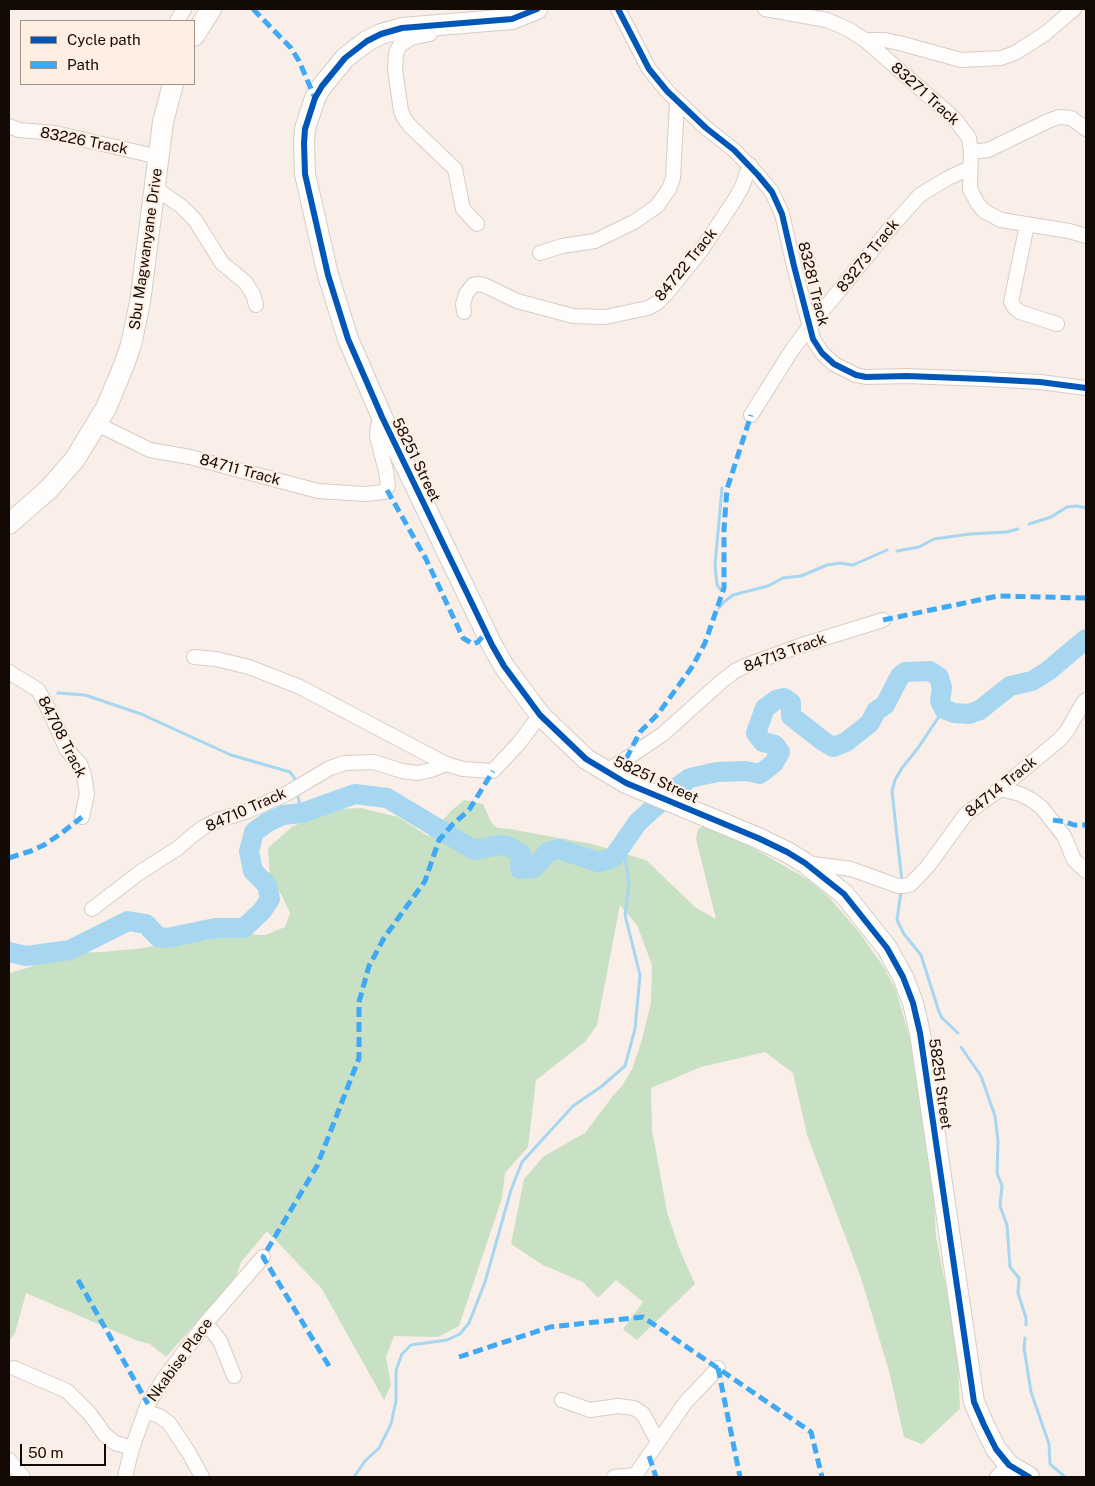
<!DOCTYPE html>
<style>
body{margin:0}
#map{position:relative;width:1095px;height:1486px;overflow:hidden;background:#f9efe8;font-family:"Public Sans",sans-serif}
canvas{display:block}
.frame{position:absolute;inset:0;border:10px solid #130a05;pointer-events:none}
.legend{position:absolute;left:20px;top:20px;width:175px;height:65px;box-sizing:border-box;background:#ffeee2;border:1px solid #a1938a;margin:0;padding:6px 9px;list-style:none;font-size:15px;color:#130a05}
.legend li{display:flex;align-items:center;gap:10px;height:25px}
.legend b{width:25px;border:1px solid #a1938a}
.scale{position:absolute;left:20px;top:1444px;width:86px;height:22px;box-sizing:border-box;border:2px solid #130a05;border-top:0;padding-left:6px;font-size:15px;line-height:18px;white-space:nowrap;color:#130a05;-webkit-text-stroke:4px #ffeee2;paint-order:stroke}
</style>
<div id="map">
<canvas width="1095" height="1486"></canvas>
<div class="frame"></div>
<ul class="legend">
<li><b style="height:6px;background:#0057b8"></b>Cycle path</li>
<li><b style="height:6px;background:#3fa9f5"></b>Path</li>
</ul>
<div class="scale">50 m</div>
</div>
<script>
const c = document.querySelector('canvas').getContext('2d');
c.lineJoin = 'round';
function fill(path, color) { c.fillStyle = color; c.fill(path, 'evenodd'); }
const toPath = rows => new Path2D(rows.map(r => 'M' + r).join(''));
function stroke(path, color, width, dash) { c.strokeStyle = color; c.lineWidth = width; c.lineCap = dash ? 'butt' : 'round'; c.setLineDash(dash || []); c.stroke(path); }
function label(font, color, halo, rows, align = 'center') {
  c.font = font + ' "Public Sans",sans-serif'; c.lineWidth = 4; c.setLineDash([]); c.textBaseline = 'middle'; c.strokeStyle = halo; c.fillStyle = color; for (const [text, x, y, turn = 0] of rows) {
    c.save(); c.translate(x, y); c.rotate((+turn || 0) * Math.PI / 180); c.textAlign = isNaN(turn) ? turn : align; if (halo) c.strokeText(text, 0, 0); c.fillText(text, 0, 0); c.restore();
  }
}
fill(toPath([
 [464,800,483,804,491,822,497,828,510,829,592,844,646,860,696,908,716,919,696,839,698,829,705,826,739,840,807,879,827,895,859,932,885,969,896,991,910,1039,928,1154,934,1199,936,1237,951,1312,958,1363,960,1409,922,1444,904,1437,889,1371,861,1278,807,1135,793,1073,765,1052,701,1067,651,1088,652,1130,667,1212,679,1248,695,1284,637,1340,623,1329,643,1302,616,1280,598,1298,583,1282,543,1265,511,1244,524,1179,544,1156,585,1133,612,1097,622,1086,632,1069,641,1043,651,1003,652,965,637,925,620,905,597,1025,585,1042,536,1080,528,1147,505,1173,502,1198,459,1326,438,1337,394,1336,386,1357,391,1385,384,1400,322,1289,267,1231,241,1262,236,1277,166,1357,150,1344,138,1341,26,1293,15,1333,9,1341,9,973,27,968,65,953,103,952,144,948,203,936,235,934,265,935,285,927,290,913,281,894,270,878,268,848,293,826,340,809,361,808,398,817,428,836,452,810]
]), '#c8e0c4');
stroke(toPath([
 [1029,524,1051,517,1067,507,1077,506,1086,508],
 [897,551,919,547,934,539,970,534,1007,532,1018,529],
 [721,590,717,585,715,565,722,488],
 [719,608,724,602,733,595,768,586,783,578,801,576,827,565,840,563,853,565,887,550],
 [58,693,85,695,141,714,231,755,290,772,295,779,296,784],
 [297,793,302,813],
 [902,882,892,791,895,780,902,768,918,748,944,709],
 [901,892,897,920,904,934,921,955,939,1012,942,1018,958,1033],
 [961,1047,981,1076,995,1116,998,1141,997,1173,1002,1186,1000,1206,1007,1225,1010,1267,1019,1278,1018,1293,1026,1318,1026,1325],
 [1025,1338,1024,1348,1031,1392,1049,1444,1050,1464,1065,1477],
 [354,1477,365,1461,379,1448,391,1424,396,1401,396,1370,402,1354,411,1345,447,1340,460,1334,469,1323,485,1282,511,1190,522,1162,573,1106,602,1086,625,1066,635,1029,640,975,625,915,629,885,623,842]
]), '#a7d6f0', 3);
stroke(toPath([
 [9,952,26,956,70,950,128,921,146,924,158,937,167,938,215,928,244,928,262,911,270,899,267,885,253,871,249,851,254,832,268,822,283,815,302,813,355,794,387,798,474,850,500,845,510,847,521,854,520,869,534,868,548,852,558,849,598,862,613,858,638,822,676,788,690,778,717,772,746,771,760,774,774,763,780,752,775,745,763,742,756,733,765,708,776,700,784,698,791,703,791,716,823,741,833,747,846,742,870,723,876,711,885,705,900,676,905,672,930,671,939,677,942,688,940,701,944,709,954,713,969,714,980,710,1010,686,1032,681,1048,671,1086,639]
]), '#a7d6f0', 20);
const street = toPath([
 [618,9,649,69,667,91,706,128,734,150,758,175,772,192,782,214,794,266,813,339,822,353,834,364,856,375,866,377,907,376,983,379,1040,382,1086,388],
 [765,9,827,20,848,29,865,40,955,119,969,138,971,152,970,189,978,204,984,211,1001,220,1069,231,1086,236],
 [177,21,184,9],
 [430,34,411,38,400,45,396,53,395,69,401,111,404,118,411,127,455,169,463,209,477,224],
 [865,40,885,40,903,44,961,60,1001,58,1015,53,1046,33,1074,9],
 [9,126,19,130,55,133,159,157],
 [971,152,988,150,1048,121,1059,117,1071,118,1086,129],
 [155,188,181,206,195,220,222,263,245,282,253,294,256,305],
 [1027,225,1011,302,1014,307,1020,312,1057,324],
 [540,253,562,246,595,241,634,222,657,206,669,189,673,178,677,102],
 [464,312,463,304,466,294,473,285,477,284,484,285,517,301,573,316,605,317,648,308,657,303,666,294,700,252,734,201,742,187,750,165],
 [751,415,792,350,810,326,892,226,920,195,948,178,970,168],
 [97,424,150,450,190,457,318,491,365,494,384,492,388,486,386,471,377,436,378,426,382,417],
 [194,657,216,659,249,667,300,687,446,764,463,769,493,771,519,743,540,715],
 [9,672,38,690,46,704,67,750,80,764,84,775,87,794,82,817],
 [606,771,626,759,663,734,722,681,735,671,747,665,799,646,883,620],
 [1000,789,1020,794,1032,800,1042,808,1064,836,1074,860,1086,871],
 [806,863,851,869,898,886,905,886,911,884,928,866,966,814,1000,789,1059,740,1067,731,1083,703,1086,700],
 [92,909,139,873,178,848,193,835,204,827,218,820,245,812,286,794,330,768,345,763,374,762,402,771,418,773,431,770,446,764],
 [205,1324,213,1332,220,1341,234,1376],
 [14,1368,67,1391,90,1414,105,1435,115,1443,132,1448],
 [562,1400,590,1410,618,1406,634,1408,643,1414,658,1442],
 [145,1411,159,1416,169,1423,189,1453,202,1477],
 [9,1460,23,1477],
 [125,1477,132,1448,148,1404,163,1380,205,1324,263,1257],
 [614,1477,636,1475],
 [634,1477,685,1403,718,1368],
 [997,1477,1009,1465]
]);
const secondary = toPath([
 [537,9,512,19,402,28,381,34,367,41,345,58,322,86,315,98,305,129,304,143,305,174,328,275,348,339,382,417,492,645,504,666,540,715,586,759,626,783,758,838,787,852,805,863,844,894,887,948,903,977,913,1003,920,1033,974,1402,984,1425,996,1449,1009,1465,1029,1477],
 [194,36,211,9],
 [9,524,49,489,75,459,106,408,124,365,131,345,140,302,163,122,173,84]
]);
stroke(street, '#d6cdc6', 16);
stroke(secondary, '#d6cdc6', 22);
stroke(street, '#fefdfc', 14);
stroke(secondary, '#fefdfc', 20);
stroke(toPath([
 [253,9,291,48,299,61,315,98],
 [387,490,426,559,463,638,473,644,478,642,486,632],
 [883,620,998,596,1086,598],
 [626,759,640,732,658,714,692,667,705,643,724,588,724,529,727,489,751,415],
 [1053,820,1066,822,1074,825,1086,825],
 [9,858,31,851,44,845,59,835,82,817],
 [78,1280,148,1404],
 [459,1357,550,1327,643,1317,811,1432,822,1477],
 [329,1366,263,1257,317,1166,359,1058,359,1002,369,966,384,938,425,881,439,840,452,825,469,810,493,771],
 [718,1368,740,1477],
 [649,1456,656,1477]
]), '#3fa9f5', 5, [10, 5]);
stroke(toPath([
 [537,9,512,19,402,28,381,34,367,41,345,58,322,86,315,98,305,129,304,143,305,174,328,275,348,339,382,417,492,645,504,666,540,715,586,759,626,783,758,838,787,852,805,863,844,894,887,948,903,977,913,1003,920,1033,974,1402,984,1425,996,1449,1009,1465,1029,1477],
 [618,9,649,69,667,91,706,128,734,150,758,175,772,192,782,214,794,266,813,339,822,353,834,364,856,375,866,377,907,376,983,379,1040,382,1086,388]
]), '#0057b8', 6);
label('15px', '#130a05', '#ffeee2', [
 ["83271 Track",925,94,42],
 ["83226 Track",84,141,11],
 ["Sbu Magwanyane Drive",146,249,-82],
 ["83273 Track",868,256,-51],
 ["84722 Track",686,265,-51],
 ["83281 Track",813,284,76],
 ["58251 Street",416,460,64],
 ["84711 Track",240,470,15],
 ["84713 Track",785,653,-20],
 ["84708 Track",62,737,63],
 ["58251 Street",656,780,25],
 ["84714 Track",1001,787,-39],
 ["84710 Track",246,810,-24],
 ["58251 Street",940,1084,82],
 ["Nkabise Place",180,1360,-54]
]);
</script>
